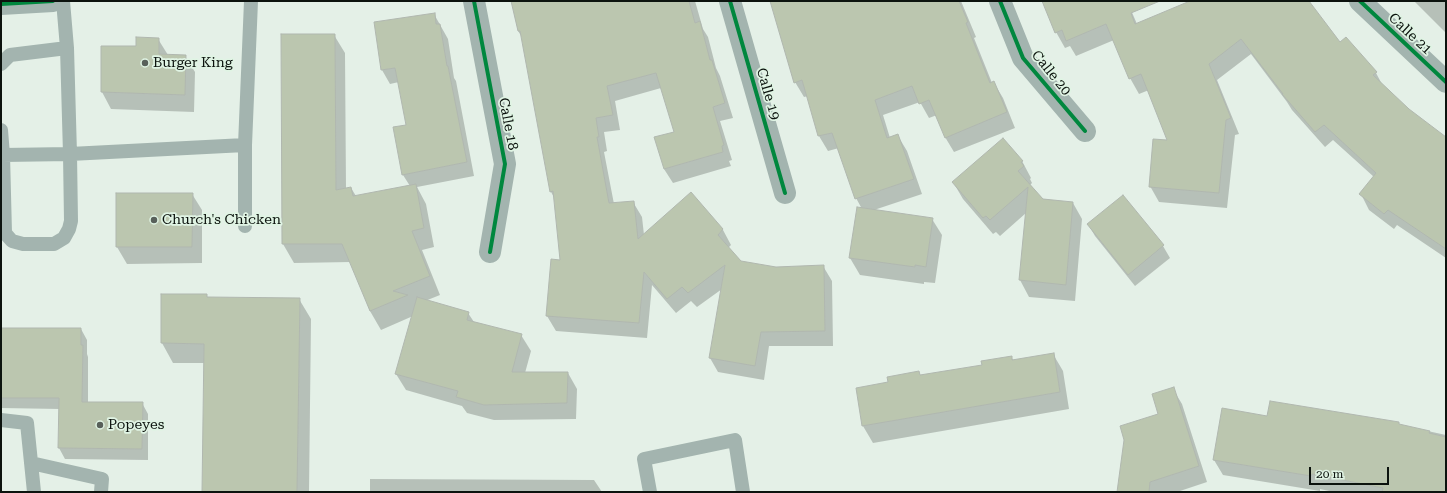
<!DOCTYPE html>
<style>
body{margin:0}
#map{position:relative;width:1447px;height:493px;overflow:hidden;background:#e4f0e7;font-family:"Roboto Serif",serif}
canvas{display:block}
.frame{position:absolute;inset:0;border:2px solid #0c130e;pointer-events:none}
.scale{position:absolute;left:1309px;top:467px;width:80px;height:18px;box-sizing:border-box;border:2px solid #0c130e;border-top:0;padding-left:5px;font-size:12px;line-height:14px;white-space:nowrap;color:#0c130e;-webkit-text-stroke:3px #e0f4e4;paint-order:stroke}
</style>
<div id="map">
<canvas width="1447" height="493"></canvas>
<div class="frame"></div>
<div class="scale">20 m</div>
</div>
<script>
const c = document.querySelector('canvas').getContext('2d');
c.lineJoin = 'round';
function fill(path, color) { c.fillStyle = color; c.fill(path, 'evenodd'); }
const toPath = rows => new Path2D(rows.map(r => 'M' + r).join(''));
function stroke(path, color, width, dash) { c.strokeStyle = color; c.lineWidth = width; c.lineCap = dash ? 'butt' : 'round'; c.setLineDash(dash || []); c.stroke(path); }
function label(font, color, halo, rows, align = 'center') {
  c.font = font + ' "Roboto Serif",serif'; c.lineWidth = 3.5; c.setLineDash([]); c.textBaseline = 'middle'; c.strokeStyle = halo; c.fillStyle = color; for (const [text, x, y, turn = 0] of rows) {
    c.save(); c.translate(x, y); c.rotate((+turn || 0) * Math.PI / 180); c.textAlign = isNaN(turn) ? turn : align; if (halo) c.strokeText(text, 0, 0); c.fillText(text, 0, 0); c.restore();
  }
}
fill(toPath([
 [512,1,695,1,703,29,708,37,716,68,720,76,733,118,720,121,732,160,729,161,731,166,673,183,664,169,675,132,661,88,615,101,620,130,604,132,607,151,604,152,614,204,633,202,642,217,644,235,691,194,723,230,731,245,728,248,740,262,776,268,823,266,832,281,833,346,769,346,764,380,718,372,710,358,722,289,697,307,691,301,676,313,652,285,647,338,556,331,547,316,552,260,561,261,555,199,551,192,522,37,518,31],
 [771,1,961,1,976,37,974,38,992,83,994,83,1003,98,1015,128,954,152,945,137,937,115,929,118,920,102,883,115,890,138,898,136,907,151,922,194,874,210,932,219,942,235,935,283,924,282,924,284,860,275,850,258,862,209,856,198,839,148,828,151,819,136,808,96,804,97,795,82],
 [1043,1,1127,1,1137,24,1192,1,1303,1,1340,44,1346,39,1376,73,1383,86,1409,110,1446,138,1446,258,1397,225,1394,229,1369,210,1361,194,1374,177,1333,140,1325,147,1292,110,1287,102,1251,54,1217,80,1239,134,1235,135,1227,208,1159,202,1150,186,1169,142,1149,90,1139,94,1130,78,1114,40,1076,56,1070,46,1065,48,1056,32],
 [1414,1,1446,1,1446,33],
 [434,14,448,39,454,78,456,81,474,176,417,187,426,204,434,247,422,250,440,295,425,301,468,313,474,322,521,335,531,351,525,373,568,373,577,389,576,419,494,420,467,413,462,406,406,390,396,374,413,316,381,330,370,311,351,262,294,263,283,244,282,35,334,35,345,53,346,189,351,188,356,196,410,186,403,175,407,125,399,82,390,84,382,70],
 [158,39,168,55,185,56,195,72,194,112,111,109,102,92,102,47,136,47],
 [1022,161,1031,178,1030,179,1032,183,1030,185,1042,199,1073,203,1082,219,1075,301,1029,297,1020,280,1026,213,1000,236,996,232,993,234,963,199,953,182],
 [192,194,202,210,202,263,127,264,117,247],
 [1123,196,1163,246,1170,258,1135,286,1095,236,1088,224],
 [208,298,299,299,311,319,309,492,203,492,205,363,173,363,162,343],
 [1,329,81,329,87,340,87,354,88,357,88,403,142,403,148,414,148,460,65,459,59,448,60,409,1,408],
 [1053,354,1063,371,1069,409,873,443,863,426,857,389,983,366,1011,357,1014,361],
 [1173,389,1182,404,1207,482,1177,492,1117,492],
 [1268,417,1398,423,1400,425,1446,435,1446,492,1334,492,1320,489,1320,491,1223,475,1214,460],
 [370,479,594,480,602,492,370,492]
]), '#0003');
const building = toPath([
 [511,1,689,1,695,23,700,21,710,60,712,60,725,103,713,107,724,145,722,146,723,152,664,169,654,137,674,132,656,73,607,86,613,115,596,118,599,137,597,137,609,203,634,201,638,239,691,192,723,229,718,235,741,261,776,267,824,265,825,331,761,332,755,366,709,358,725,265,688,293,682,287,667,299,644,272,639,323,546,316,551,259,560,260,553,191,550,192,520,31,518,31,511,1],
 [770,1,959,1,968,22,966,23,990,83,994,81,1007,112,945,138,929,100,919,104,912,86,875,100,887,138,898,134,914,179,855,199,832,133,818,136,802,80,794,83,770,1],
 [1042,1,1160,1,1131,13,1135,24,1190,1,1309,1,1340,42,1346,37,1377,72,1373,75,1409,109,1446,137,1446,249,1388,210,1384,214,1359,194,1376,173,1324,125,1315,132,1282,94,1283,94,1241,39,1209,64,1231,118,1226,120,1219,193,1149,187,1153,139,1167,140,1141,74,1129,79,1106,24,1066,41,1062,30,1055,33,1042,1],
 [435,13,436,24,440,24,447,66,448,66,467,162,402,175,393,127,406,125,395,68,381,70,374,22,435,13],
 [281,34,335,34,336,190,351,187,353,196,416,184,424,228,412,231,430,276,393,291,408,295,370,311,342,244,282,244,281,34],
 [136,37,159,38,159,54,186,55,185,95,101,92,101,46,136,46,136,37],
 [1003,138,1023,161,1021,162,1024,166,1018,171,1043,199,1073,202,1066,285,1019,280,1028,187,990,220,986,216,983,218,952,182,1003,138],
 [116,193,193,193,192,247,116,247,116,193],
 [1123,195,1164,245,1128,275,1087,224,1123,195],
 [857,207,933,218,926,267,915,265,915,267,849,258,857,207],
 [161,294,207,294,207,297,300,298,297,492,202,492,204,344,161,343,161,294],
 [417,297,469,312,467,320,522,334,512,372,568,372,567,403,484,405,456,397,458,391,395,374,417,297],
 [1,328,81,328,81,345,83,345,82,402,143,402,142,449,58,448,59,398,1,398,1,328],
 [1054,353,1060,392,862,426,856,388,888,382,887,377,919,371,920,375,982,365,981,361,1012,356,1012,360,1054,353],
 [1174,387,1199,466,1150,482,1149,492,1117,492,1124,440,1120,426,1158,414,1152,394,1174,387],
 [1270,401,1399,422,1399,424,1430,431,1429,433,1446,437,1446,492,1382,492,1383,488,1348,481,1312,474,1311,476,1213,460,1222,408,1267,416,1270,401]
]);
fill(building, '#bbc6af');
stroke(building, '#b0b7af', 1);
stroke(toPath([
 [63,1,67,48],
 [1,64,10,55,67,48,70,154,3,155,5,233,12,241,23,244,54,244,64,238,69,229,71,221,70,154,245,145],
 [1,130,3,155],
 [245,226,245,145,251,1],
 [1,420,27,423,34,492],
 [31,463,102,479,101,492],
 [650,492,644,459,735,440,743,492]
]), '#a3b4af', 14);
stroke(toPath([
 [474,1,505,164,490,252],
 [730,1,785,193],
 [1000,1,1023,58,1085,131],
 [1360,1,1446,82],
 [1,4,53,1]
]), '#a3b4af', 22);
stroke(toPath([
 [474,1,505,164,490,252],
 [730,1,785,193],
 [1000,1,1023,58,1085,131],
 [1360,1,1446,82],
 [1,4,53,1]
]), '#00873e', 4);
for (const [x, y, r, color] of [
 [145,63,4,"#58605a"],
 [154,220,4,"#58605a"],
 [100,425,4,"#58605a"]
]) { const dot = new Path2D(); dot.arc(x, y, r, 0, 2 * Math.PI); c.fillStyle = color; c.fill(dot); stroke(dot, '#e0f4e4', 1.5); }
label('14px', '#0c130e', '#e0f4e4', [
 ["Calle 21",1410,34,43],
 ["Calle 20",1051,73,51],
 ["Calle 19",768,94,74],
 ["Calle 18",508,124,79]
]);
label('14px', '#0c130e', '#e0f4e4', [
 ["Burger King",153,63],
 ["Church's Chicken",162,220],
 ["Popeyes",108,425]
], 'left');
</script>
